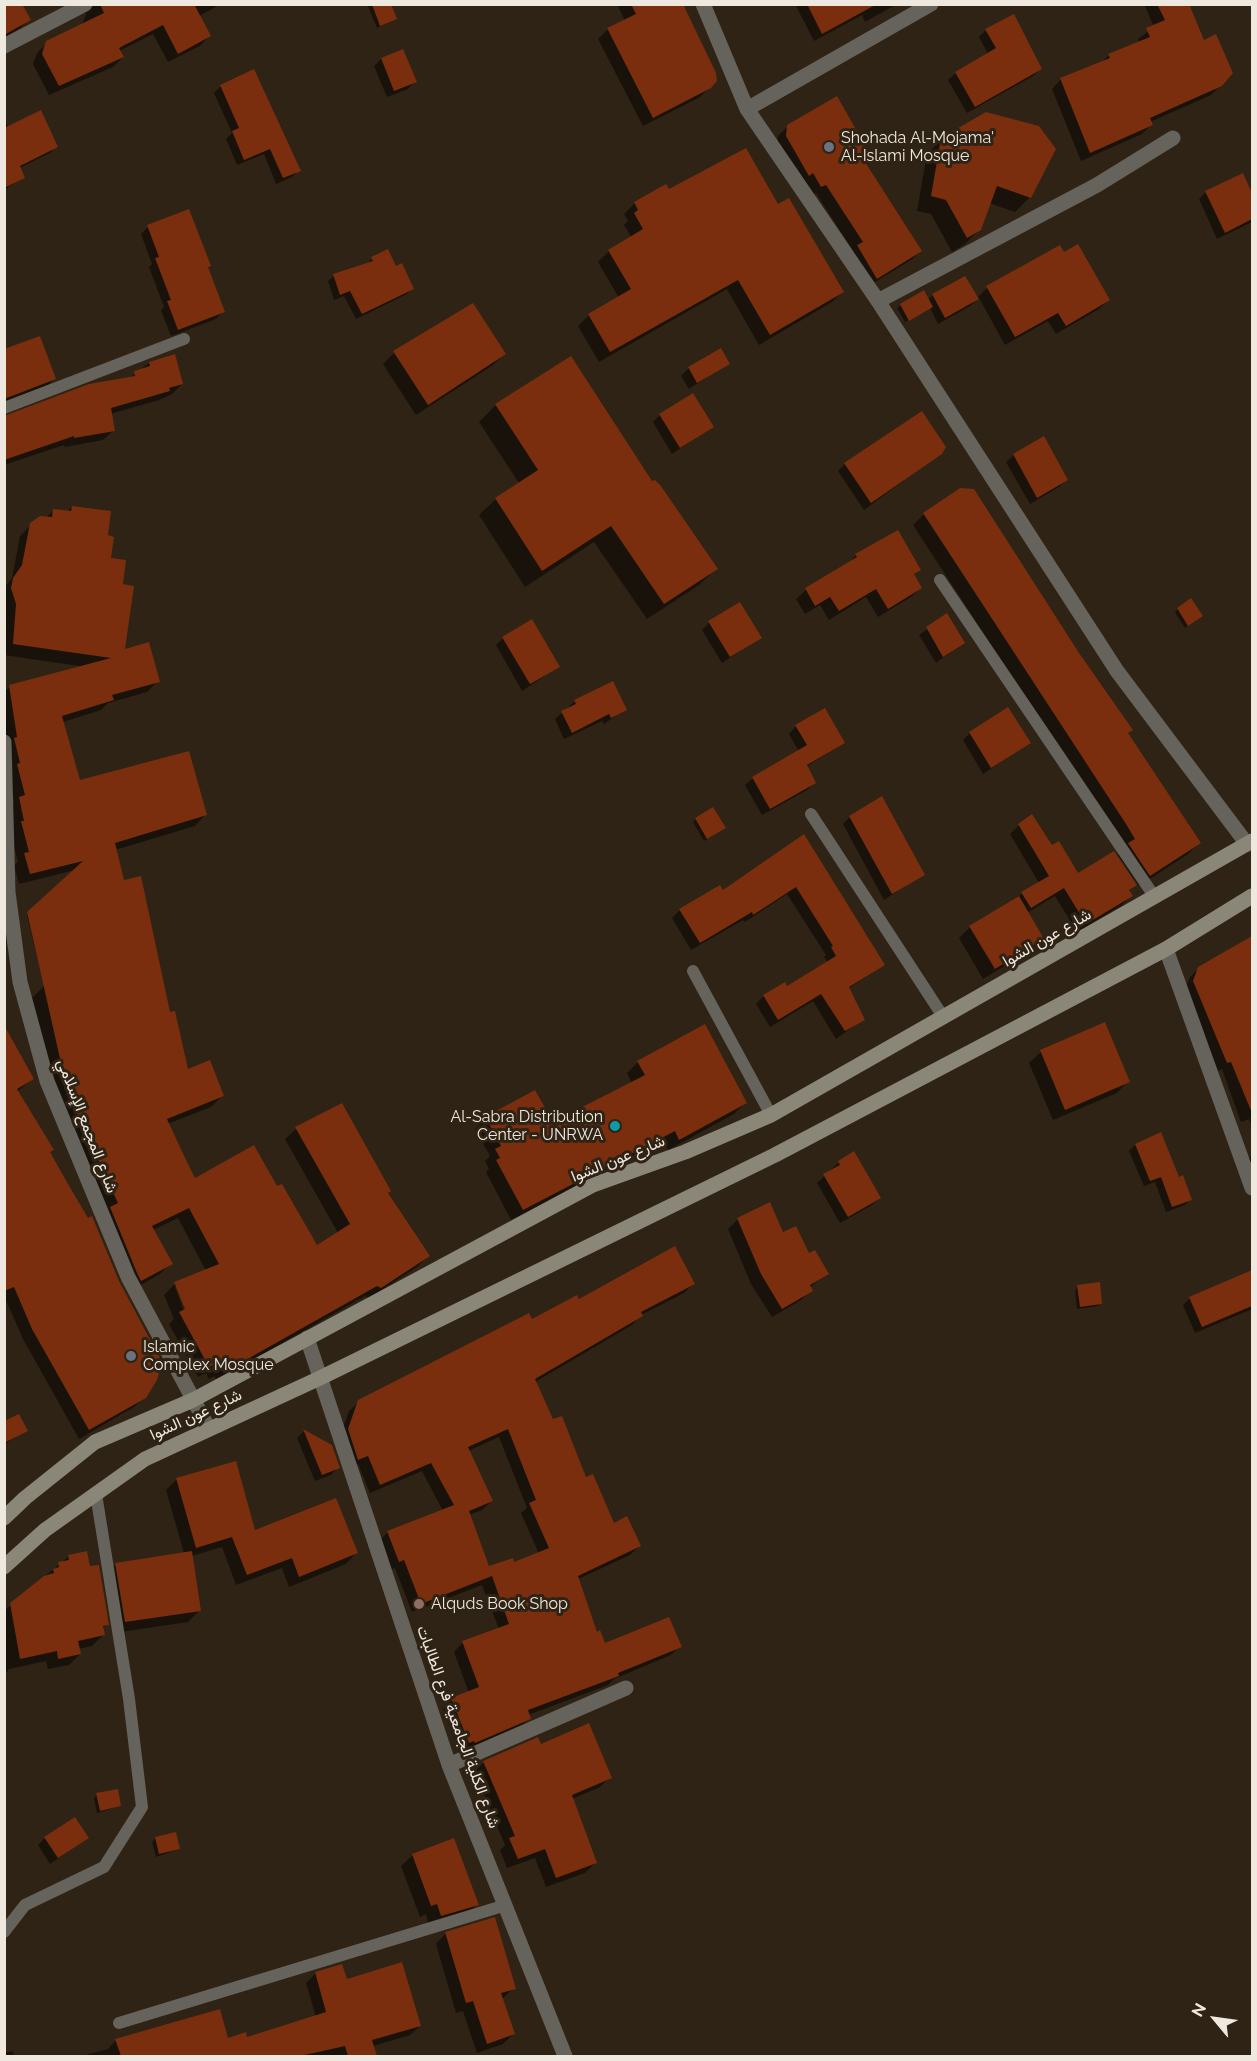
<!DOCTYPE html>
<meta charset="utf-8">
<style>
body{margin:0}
#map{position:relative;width:1257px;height:2061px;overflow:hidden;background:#2e2314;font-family:Raleway,sans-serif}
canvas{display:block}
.frame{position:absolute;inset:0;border:6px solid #efe8de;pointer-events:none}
.north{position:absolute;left:1185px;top:1989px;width:60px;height:60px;-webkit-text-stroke:4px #2e2314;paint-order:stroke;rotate:299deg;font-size:16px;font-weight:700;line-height:24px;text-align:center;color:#efe8de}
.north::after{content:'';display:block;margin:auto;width:21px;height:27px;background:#efe8de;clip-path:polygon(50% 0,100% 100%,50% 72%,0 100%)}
</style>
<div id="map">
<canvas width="1257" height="2061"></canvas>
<div class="frame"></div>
<div class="north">N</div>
</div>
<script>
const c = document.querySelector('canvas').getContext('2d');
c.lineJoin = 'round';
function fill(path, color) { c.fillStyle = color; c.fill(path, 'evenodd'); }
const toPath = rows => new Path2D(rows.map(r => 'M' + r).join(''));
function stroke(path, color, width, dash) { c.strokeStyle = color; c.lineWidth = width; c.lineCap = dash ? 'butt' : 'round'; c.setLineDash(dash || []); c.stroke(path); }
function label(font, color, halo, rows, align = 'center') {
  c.font = font + ' Raleway,Vazirmatn,sans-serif'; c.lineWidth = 6; c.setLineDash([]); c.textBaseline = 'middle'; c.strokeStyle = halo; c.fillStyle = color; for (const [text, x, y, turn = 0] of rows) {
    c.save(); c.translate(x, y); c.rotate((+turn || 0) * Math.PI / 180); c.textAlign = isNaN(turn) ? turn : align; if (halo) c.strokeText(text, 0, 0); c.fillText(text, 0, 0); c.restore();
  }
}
fill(toPath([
 [4,4,29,20,19,29,4,38],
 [75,4,221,4,199,16,209,36,200,46,168,62,153,34,119,51,123,57,113,67,49,95,33,64,37,53,47,43,82,25,86,14,81,5],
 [367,4,389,4,395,18,377,28],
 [617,4,681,4,710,87,700,97,643,126,598,39,608,29,625,21],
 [795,4,897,4,865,22,862,15,814,41],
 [1144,4,1188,4,1221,85,1211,95,1150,122,1151,125,1142,134,1081,161,1052,89,1061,79,1101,63,1109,55,1140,43,1138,39,1154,27],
 [986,30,1040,69,1033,76,967,113,948,80,956,73,988,54,979,37],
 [402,50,415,81,408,89,387,97,374,66,381,59],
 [221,86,299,170,292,177,276,184,264,154,237,165,226,139,232,133,214,93],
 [4,119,9,128,56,146,50,153,19,168,24,177,4,190],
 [788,126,870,158,864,163,920,251,911,260,867,287,848,256,853,251,816,193,811,196,777,146,778,136],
 [942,139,1030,197,1015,212,989,203,980,229,965,244,952,252,931,214,917,211,927,154],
 [1242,175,1252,197,1252,222,1217,239,1199,199,1206,192],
 [665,186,669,191,778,206,842,292,832,302,759,345,727,289,599,362,578,326,589,315,619,298,598,262,609,251,632,238,624,225,628,221,624,214,635,203],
 [148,227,207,268,223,311,216,319,171,336,161,310,164,307,149,267,152,264,141,234],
 [372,259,396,268,412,289,407,294,356,319,344,296,334,300,328,281,334,276,366,265],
 [987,288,1108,300,1099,309,1056,334,1048,321,1005,345,979,298,970,306,938,324,930,308,905,322,897,308,901,305,928,300,933,295,977,298],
 [721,350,728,363,689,389,681,376,689,368],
 [4,351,54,379,44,389,4,404],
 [394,353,504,354,493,365,416,415,383,364],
 [149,363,182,384,172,394,159,400,110,414,113,431,103,440,65,447,64,445,4,465,4,417,128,379],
 [496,405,652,483,716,569,699,585,647,619,594,542,525,587,479,515,496,499,519,483,479,422],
 [660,415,712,427,672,454,653,422],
 [941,453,864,510,838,471,845,464],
 [1014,455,1066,480,1059,487,1030,504,1006,462],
 [72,507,106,537,109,560,121,585,123,651,158,681,147,692,108,703,101,710,63,722,79,782,205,815,195,826,115,850,123,882,187,1071,222,1096,211,1107,167,1124,194,1180,276,1188,317,1247,338,1233,285,1139,296,1129,387,1193,428,1256,417,1267,369,1298,365,1296,217,1380,214,1376,209,1379,206,1373,198,1377,169,1324,174,1319,164,1295,175,1284,206,1271,178,1218,153,1230,171,1263,160,1274,130,1291,58,1106,32,998,44,986,27,915,75,870,19,884,14,865,18,862,5,810,14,801,7,776,4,692,10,687,86,667,4,655,4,588,12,578,20,536,31,525,46,518,54,510,67,512],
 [175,1287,178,1287,189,1315,186,1316],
 [924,514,1078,653,1127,734,1199,843,1188,854,1139,886,1118,855,1124,849,913,525],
 [897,532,919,569,913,576,920,588,911,597,878,617,866,597,829,620,820,605,805,614,796,599,806,590,847,565,856,555],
 [1178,609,1202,616,1185,628,1175,612],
 [947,616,963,643,936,663,919,635],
 [709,623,760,638,722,663,702,630],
 [503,638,558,667,522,691,496,645],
 [575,701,625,709,604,724,602,721,564,739,555,719],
 [796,726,844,743,806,767,815,782,807,790,762,815,745,785,753,778,799,752,789,734],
 [970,733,1029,743,983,774,963,740],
 [850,817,923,874,884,900,843,824],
 [696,819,720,831,704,841,693,822],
 [1019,825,1052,847,1077,875,1135,885,1128,892,1131,896,1122,905,1077,932,1055,896,1027,913,1043,938,1031,950,983,979,959,938,970,927,1039,883,1010,834],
 [804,836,883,965,848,989,863,1019,836,1039,813,1001,770,1027,756,1004,764,996,787,988,828,963,824,957,826,955,787,894,745,922,743,920,691,950,672,918,680,910,722,893],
 [1252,938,1252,1127,1249,1119,1241,1122,1222,1069,1218,1071,1185,990,1190,977,1199,968],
 [1104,1024,1128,1081,1117,1093,1053,1120,1029,1063,1041,1052],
 [5,1029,32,1079,17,1092,49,1152,145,1397,134,1407,79,1439,23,1339,4,1296],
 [638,1062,745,1103,734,1114,668,1150,663,1141,511,1220,486,1172,489,1169,485,1161,490,1156,475,1129,486,1118,552,1124,632,1083,627,1073],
 [1135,1145,1178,1179,1191,1199,1185,1205,1166,1212,1155,1182,1144,1186,1129,1151],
 [1252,1155,1252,1176,1247,1161],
 [839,1162,879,1198,872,1205,840,1223,817,1183],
 [738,1219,783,1234,827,1273,809,1288,811,1290,801,1300,772,1317,751,1284,728,1229],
 [1252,1271,1252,1309,1195,1333,1183,1305,1190,1298],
 [693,1284,684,1293,641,1315,632,1325,535,1382,552,1421,613,1525,639,1546,630,1555,578,1579,596,1634,604,1645,680,1646,671,1655,614,1679,608,1685,528,1715,530,1718,520,1727,466,1751,465,1749,459,1751,443,1709,452,1699,469,1693,454,1652,463,1642,499,1629,482,1585,412,1612,395,1568,390,1570,378,1542,388,1532,443,1511,422,1471,370,1493,358,1464,349,1468,339,1439,349,1411,359,1402,578,1301],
 [499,1437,527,1508,521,1513,539,1554,513,1564,488,1568,469,1515,482,1510,492,1501,468,1451],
 [1078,1287,1101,1303,1098,1306,1077,1309,1075,1290],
 [4,1423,26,1430,4,1445],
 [304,1431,331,1446,338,1467,331,1475,315,1481,297,1438],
 [235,1463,254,1532,356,1553,346,1564,289,1587,282,1568,236,1585,222,1547,192,1556,200,1610,188,1622,114,1633,105,1575,116,1564,184,1553,166,1490,176,1480],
 [69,1556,107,1624,102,1629,103,1635,92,1646,78,1649,80,1654,69,1665,48,1669,46,1661,9,1669,4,1676,4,1611],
 [540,1746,610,1777,600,1787,572,1799,595,1863,585,1873,546,1887,535,1858,507,1868,500,1850,505,1845,474,1772,484,1762],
 [97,1795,120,1806,97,1813,94,1798],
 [45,1838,87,1838,50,1864,38,1845],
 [156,1838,179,1849,156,1857,152,1842],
 [413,1855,477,1904,466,1916,429,1927,426,1914,420,1917,401,1866],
 [446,1933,514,1988,502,1999,514,2033,503,2044,477,2053,463,2011,456,2013,436,1944],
 [316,1973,346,1981,420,2026,410,2035,373,2046,374,2056,82,2056,108,2049,116,2040,246,2038,316,2017,306,1983],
 [13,2051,14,2056,4,2056,4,2053]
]), '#0007');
fill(toPath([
 [4,4,22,4,31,20,4,35],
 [100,4,194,4,211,36,178,54,163,25,119,48,124,57,59,86,42,54,46,41,104,13],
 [372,4,391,4,397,19,380,26],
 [631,4,683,4,716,73,717,81,711,88,653,118,607,28,636,14],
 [807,4,877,4,822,34],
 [1157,4,1189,4,1204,40,1216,34,1233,73,1222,86,1150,118,1153,125,1090,153,1060,78,1110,58,1108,54,1150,37,1146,28,1165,20],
 [1014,14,1042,69,975,107,955,72,996,48,985,29],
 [403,49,417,82,394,91,381,58],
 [254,69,301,171,283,178,270,149,244,160,232,131,239,128,220,85],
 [837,96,872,158,865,162,922,251,877,279,857,245,863,242,826,185,821,187,813,173,809,176,786,136,787,125],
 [41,110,58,147,20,166,25,178,4,188,4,128],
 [986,112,1039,126,1056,149,1031,198,997,186,981,230,967,238,946,200,931,196,941,138],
 [746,148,778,204,789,198,844,292,770,335,738,280,610,352,588,314,631,289,608,250,643,229,634,213,638,210,634,202,666,184,669,189],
 [1243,173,1252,193,1252,219,1225,233,1205,191],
 [189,209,211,266,208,267,225,312,178,330,167,301,171,300,155,258,159,257,147,225],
 [1078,244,1110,300,1066,326,1058,313,1015,337,986,286,1060,245,1064,252],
 [388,249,396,266,402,263,414,289,362,314,350,291,340,295,333,274,373,261,371,257],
 [965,276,979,299,945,318,932,294],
 [924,290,933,307,909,321,900,304],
 [473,303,506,354,428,405,393,351],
 [40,336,56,379,4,399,4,349],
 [721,348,730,364,697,383,688,367],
 [175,354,183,384,169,388,170,391,111,408,115,431,74,438,74,436,4,460,4,416,89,384,135,376,134,371,150,366,149,362],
 [571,356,652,481,655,480,661,486,718,569,664,604,611,526,542,571,495,498,538,470,495,404],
 [693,393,714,427,680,448,659,414],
 [922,411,946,447,942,454,871,503,844,463],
 [1044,436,1068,480,1037,498,1013,454],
 [960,488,974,489,1079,653,1133,730,1128,733,1201,843,1150,876,1128,843,1135,839,1126,824,923,513],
 [72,506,111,511,108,535,114,537,111,558,126,560,123,584,134,586,125,649,149,642,160,682,112,695,114,700,62,716,80,780,189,751,207,815,115,843,124,880,141,876,170,1012,175,1011,188,1069,210,1060,224,1096,167,1119,186,1160,195,1178,254,1145,277,1186,282,1184,317,1245,350,1224,295,1127,342,1103,391,1191,388,1193,430,1256,381,1288,377,1286,228,1370,226,1366,221,1369,217,1363,209,1367,179,1312,185,1309,174,1282,219,1264,189,1208,152,1226,173,1264,141,1281,137,1273,110,1207,118,1203,68,1094,27,912,83,861,30,874,24,853,29,852,21,821,24,821,19,797,25,795,17,764,20,763,14,738,17,737,9,685,111,658,13,644,16,604,11,588,13,578,22,565,30,523,40,516,52,517,53,509,71,511],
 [898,530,921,570,914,574,922,588,888,609,876,589,839,611,830,597,815,606,805,588,857,557,855,554],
 [1191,598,1203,616,1188,626,1177,608],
 [740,602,762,638,730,657,708,621],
 [947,613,965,643,943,657,926,627],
 [532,619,560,667,530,684,502,637],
 [613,681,627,710,611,718,609,714,572,733,561,711,576,704,574,700],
 [1008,707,1031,743,991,768,969,732],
 [825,708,845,743,807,765,816,783,770,809,752,777,807,745,795,725],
 [882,796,925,875,892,894,849,816],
 [713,807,726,828,707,839,695,818],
 [1032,814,1052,845,1059,841,1078,873,1114,851,1137,885,1129,890,1133,896,1086,924,1064,888,1031,908,1021,892,1049,876,1018,824],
 [804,834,885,965,849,987,865,1020,845,1031,821,994,778,1020,763,995,785,982,787,986,836,956,831,947,833,946,796,887,753,915,752,912,700,943,679,909,720,885,723,890],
 [1019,896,1044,939,995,969,969,926],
 [1252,936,1252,1113,1231,1062,1227,1063,1193,981,1198,967],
 [1105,1022,1130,1082,1065,1110,1040,1050],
 [705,1024,747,1103,679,1140,675,1131,523,1210,496,1160,500,1158,495,1149,501,1146,485,1117,535,1090,553,1122,645,1075,637,1061],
 [4,1025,34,1079,17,1089,54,1150,50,1152,68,1184,88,1218,92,1216,119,1281,162,1362,157,1380,146,1398,89,1430,32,1329,14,1287,4,1291],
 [1161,1132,1179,1177,1183,1175,1192,1200,1172,1207,1161,1177,1150,1181,1135,1144],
 [854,1151,881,1198,848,1217,823,1174,840,1165,838,1161],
 [770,1202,783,1232,796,1226,809,1253,815,1250,829,1274,810,1285,813,1291,782,1309,761,1274,737,1218],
 [675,1246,695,1284,641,1312,643,1316,535,1379,553,1419,562,1416,586,1477,593,1474,614,1523,627,1516,641,1546,578,1576,597,1632,600,1630,605,1643,669,1617,682,1647,618,1673,619,1676,528,1710,531,1719,475,1743,474,1741,469,1743,451,1698,479,1687,462,1641,509,1624,492,1576,421,1604,404,1560,399,1562,387,1531,454,1505,431,1463,380,1485,368,1456,358,1460,348,1429,358,1400,529,1313,532,1319,577,1295,579,1299],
 [508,1429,536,1500,529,1503,549,1548,514,1562,513,1558,489,1566,469,1511,493,1501,468,1447],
 [1252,1270,1252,1306,1202,1327,1189,1297],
 [1100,1282,1102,1304,1080,1307,1077,1285],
 [19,1414,28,1431,4,1443,4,1421],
 [303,1429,332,1445,340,1468,322,1475],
 [236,1461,255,1530,336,1498,358,1553,299,1577,292,1558,247,1575,232,1537,196,1548,176,1478],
 [87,1551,90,1566,99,1565,109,1625,103,1626,105,1635,78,1641,81,1654,58,1659,57,1651,20,1659,10,1603,44,1576,54,1573,53,1569,59,1567,58,1562,69,1560,68,1555],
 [192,1551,201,1611,125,1622,115,1563],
 [589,1723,612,1778,572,1795,597,1863,556,1878,545,1849,518,1859,509,1838,515,1836,483,1761,538,1737,541,1744],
 [118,1789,121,1806,100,1811,96,1793],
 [75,1817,89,1838,58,1858,44,1837],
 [176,1832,180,1849,159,1854,155,1837],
 [454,1838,479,1905,441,1916,437,1904,431,1906,412,1854],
 [495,1917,516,1989,501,1993,515,2034,487,2044,473,2001,466,2003,445,1932],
 [402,1962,421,2026,372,2040,377,2056,348,2056,345,2046,300,2056,121,2056,115,2039,220,2009,228,2038,246,2032,247,2037,326,2012,315,1972,342,1964,347,1979]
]), '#7a2e0e');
stroke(toPath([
 [4,408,184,339],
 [940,580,1154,896],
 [811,814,944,1018],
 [693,971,771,1115],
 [4,1932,25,1905,104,1867,142,1807,129,1699,96,1494],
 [119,2023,506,1905]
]), '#65635b', 12);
stroke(toPath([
 [703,4,747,109,878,301,1117,671,1247,844],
 [4,46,85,4],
 [747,109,931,4],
 [878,301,1097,185,1173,138],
 [4,742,8,892,20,982,47,1081,128,1277,209,1429],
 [1166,949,1252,1188],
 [307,1338,449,1765,565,2056],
 [449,1765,626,1688]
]), '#65635b', 15);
stroke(toPath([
 [4,1518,25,1498,95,1442,193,1400,593,1185,685,1152,771,1115,1252,841],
 [4,1567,45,1530,145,1459,320,1378,775,1155,1166,949,1252,896]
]), '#8a8678', 15);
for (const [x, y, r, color] of [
 [829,147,6,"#6b7280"],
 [615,1126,6,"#0f9aa8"],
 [131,1356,6,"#6b7280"],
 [419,1604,6,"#8d6e63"]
]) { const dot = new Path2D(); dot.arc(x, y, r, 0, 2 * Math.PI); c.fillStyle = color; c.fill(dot); stroke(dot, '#2e2314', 2); }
label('16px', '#efe8de', '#2e2314', [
 ["Shohada Al-Mojama'",841,138],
 ["Al-Islami Mosque",841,156],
 ["Al-Sabra Distribution",603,1117,"right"],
 ["Center - UNRWA",603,1135,"right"],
 ["Islamic",143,1347],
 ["Complex Mosque",143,1365],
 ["Alquds Book Shop",431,1604]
], 'left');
label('16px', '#efe8de', '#2e2314', [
 ["شارع عون الشوا",1047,938,-30],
 ["شارع المجمع الإسلامي",87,1126,69],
 ["شارع عون الشوا",618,1159,-22],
 ["شارع عون الشوا",196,1415,-25],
 ["شارع الكلية الجامعية فرع الطالبات",458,1727,70]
]);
</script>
